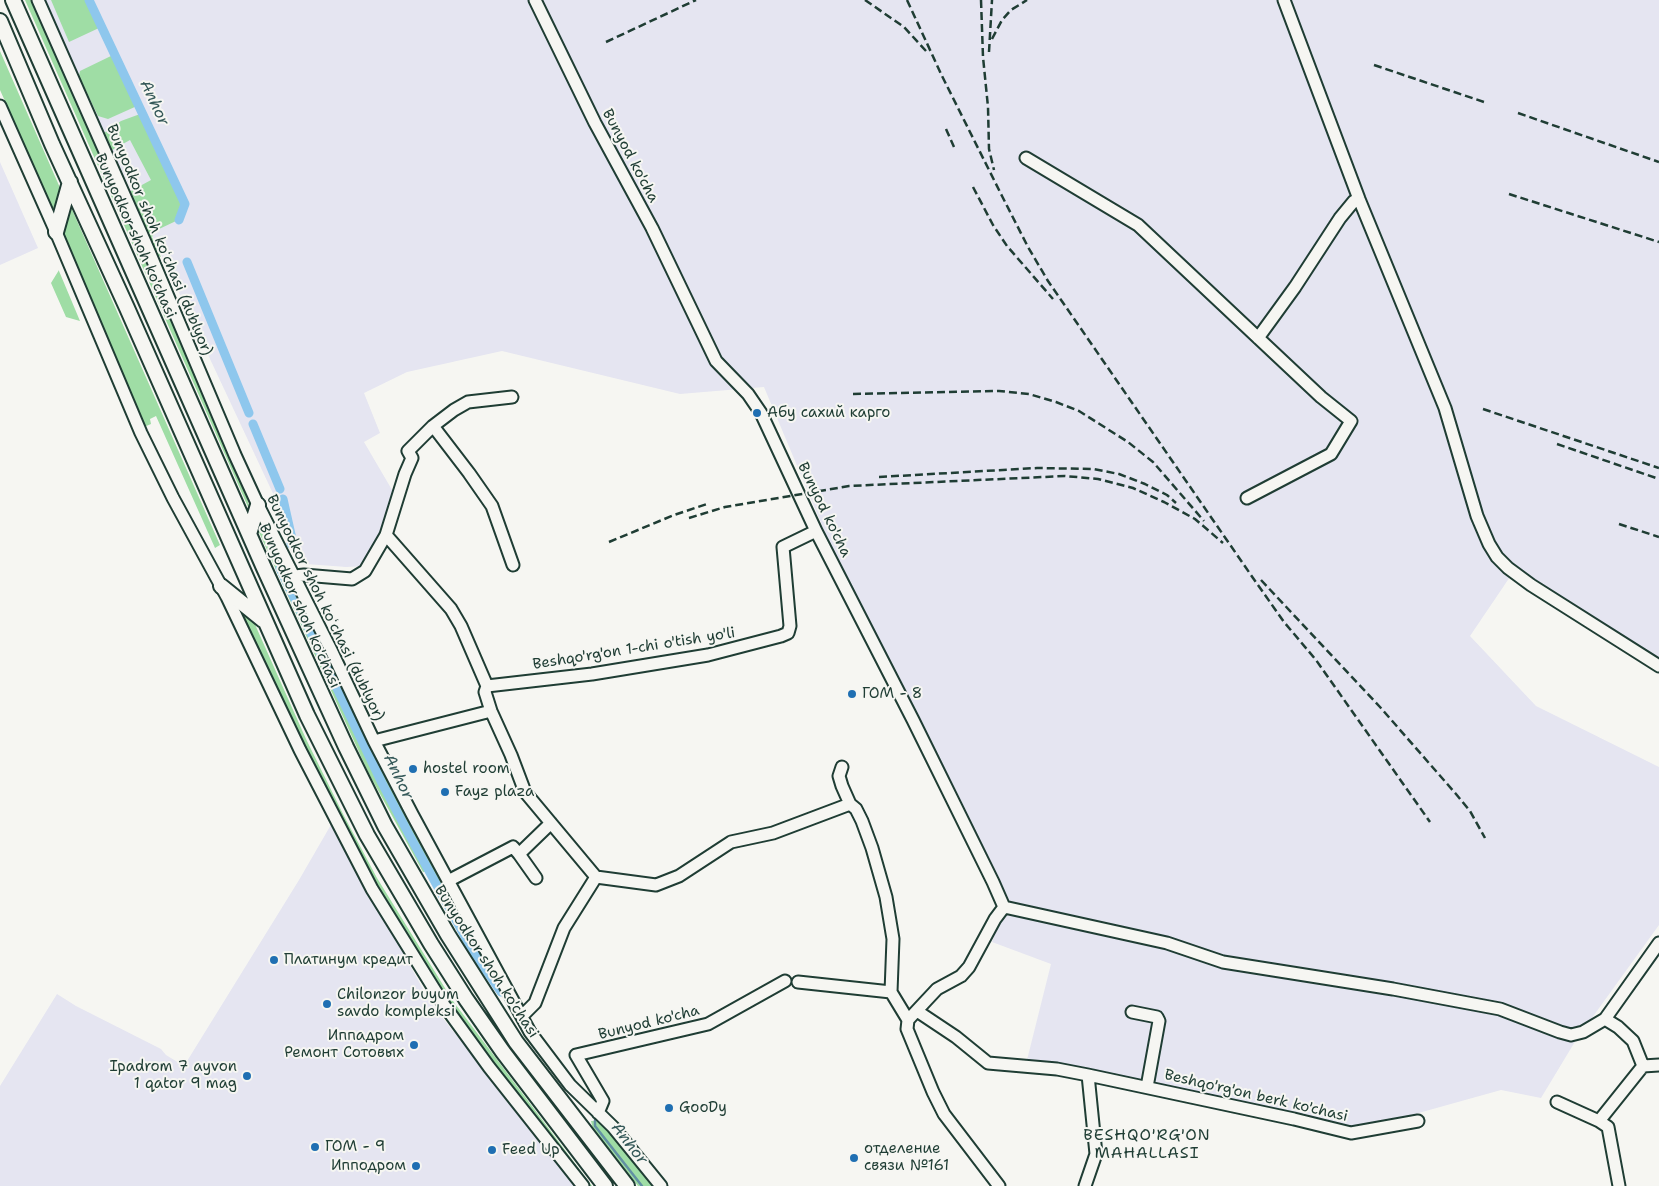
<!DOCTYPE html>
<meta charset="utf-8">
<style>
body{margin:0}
canvas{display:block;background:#f6f6f2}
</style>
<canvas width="1659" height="1186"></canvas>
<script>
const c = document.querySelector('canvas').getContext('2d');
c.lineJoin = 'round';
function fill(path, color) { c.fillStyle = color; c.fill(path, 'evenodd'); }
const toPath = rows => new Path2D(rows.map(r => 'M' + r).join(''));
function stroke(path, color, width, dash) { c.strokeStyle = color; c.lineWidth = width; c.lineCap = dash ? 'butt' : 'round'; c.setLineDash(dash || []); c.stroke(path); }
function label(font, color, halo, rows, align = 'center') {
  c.font = font + ' "Shantell Sans",sans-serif'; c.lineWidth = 4; c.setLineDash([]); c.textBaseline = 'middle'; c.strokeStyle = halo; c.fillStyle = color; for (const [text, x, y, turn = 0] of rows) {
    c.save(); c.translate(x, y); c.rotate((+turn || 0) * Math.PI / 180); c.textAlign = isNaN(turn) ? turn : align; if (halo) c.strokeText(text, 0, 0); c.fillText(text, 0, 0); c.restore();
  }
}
fill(toPath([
 [44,0,1659,0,1659,659,1516,568,1470,636,1536,706,1659,767,1659,925,1576,1040,1541,1098,1501,1090,1354,1131,1092,1070,1027,1060,1051,964,992,942,1005,907,845,580,764,387,680,394,502,351,407,372,364,393,380,433,364,442,395,495,384,534,367,566,346,567,306,564,78,77],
 [0,162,38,248,0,265],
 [332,823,430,1002,576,1186,0,1186,0,1086,57,994,76,1006,161,1049,166,1055,184,1066,299,880]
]), '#e5e5f1');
fill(toPath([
 [25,0,31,0,56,56,245,491,252,516],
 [51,0,87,0,99,28,69,42],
 [0,51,61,190,56,215,0,90],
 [113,55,137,106,108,119,98,116,79,76,80,71],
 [140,114,181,204,176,221,157,230,152,237,161,257,156,255,129,192,151,180,130,140,112,150,104,133,121,121],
 [70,205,220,545,215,548,156,416,150,419,151,424,144,427,63,234],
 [59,270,59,271,80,321,66,317,51,283],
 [260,519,368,742,457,913,497,980,496,983,476,952,430,871,423,872,369,774,257,528],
 [239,610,241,610,253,620,306,739,344,816,377,878,414,938,453,1001,592,1186,588,1186,477,1042,449,1003,410,941,373,880,302,742],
 [591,1121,598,1121,603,1124,652,1186,638,1186,593,1129]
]), '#9fdda5');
stroke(toPath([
 [595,1120,595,1126,642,1186]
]), '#6290a3', 2.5);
stroke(toPath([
 [89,0,185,204,179,220],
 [187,262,249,413],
 [253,424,280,489],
 [283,499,292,539,291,544],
 [280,568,382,783,412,840,473,951,501,992]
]), '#8ec7ed', 9);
const minor = toPath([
 [38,0,145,242,235,455,258,505,332,652,374,741,412,814,530,1032,570,1085,613,1127,661,1186],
 [535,0,595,123,652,228,716,361,748,394,761,413,816,531,913,720,993,882,1004,907,995,919,969,967,961,976,937,989,908,1020],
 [1284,0,1359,199,1445,408,1477,516,1489,544,1497,557,1508,568,1531,585,1659,666],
 [0,106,56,232,141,433,173,498,227,597,300,750,372,889,444,1005,489,1067,583,1186],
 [1026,158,1138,225,1321,397,1351,421,1331,454,1247,498],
 [1258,338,1295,287,1340,218,1354,201,1359,199],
 [433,426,469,473,492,506,513,565],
 [386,535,451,609,461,626,487,686,485,692,491,711,511,755,525,792,596,877,656,885,679,876,731,842,773,833,850,804],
 [295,576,304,575,352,579,365,571,386,535,405,474,412,458,408,451,433,426,454,410,468,402,512,397],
 [487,686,592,674,708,655,781,636,788,633,790,626,783,547,816,531],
 [374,741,491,711],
 [842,767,839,776,842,786,850,804,856,809,862,821,872,848,886,897,893,939,891,992],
 [519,854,536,878],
 [448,881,513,847,519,854,551,823],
 [1004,907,1167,943,1223,962,1393,989,1500,1009,1560,1032,1571,1035,1583,1032,1605,1019,1659,943],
 [798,982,891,992,908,1020,907,1029,933,1092,944,1114,999,1186],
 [917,1011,956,1037,988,1063,1057,1069,1088,1075,1294,1119,1351,1133,1418,1121],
 [1132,1012,1157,1017,1159,1021,1147,1087],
 [522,1016,535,1003,564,928,596,877],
 [1605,1019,1618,1027,1633,1041,1643,1066],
 [1643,1066,1659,1065],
 [1557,1102,1599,1121,1608,1127,1619,1186],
 [598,1113,603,1101,576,1055,708,1024,785,981],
 [1599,1121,1643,1066],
 [1085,1186,1096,1154,1088,1075]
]);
const major = toPath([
 [13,0,264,568,346,747,385,826,448,935,516,1042,627,1186],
 [0,21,52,144,127,308,307,715,367,835,431,944,466,999,503,1052,605,1186],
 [56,232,70,182],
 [249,534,258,505],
 [221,586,263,620]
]);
stroke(minor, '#1f3d34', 15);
stroke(major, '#1f3d34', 18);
stroke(minor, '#f6f6f2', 11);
stroke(major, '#f6f6f2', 14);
stroke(toPath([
 [865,0,904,27,926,51],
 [907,0,942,76,1002,196,1028,247,1048,281,1253,578,1284,622,1316,660,1430,822],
 [981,0,983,57,988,107,989,149,994,170],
 [992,39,1002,20,1011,10,1027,0],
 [606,42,696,0],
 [989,52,992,0],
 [1374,65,1484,102],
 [1518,113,1659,162],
 [946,129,954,147],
 [973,187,993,225,1007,246,1053,299],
 [1509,194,1659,242],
 [853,394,999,391,1029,394,1056,402,1079,411,1128,442,1153,462,1204,521],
 [1483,409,1659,468],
 [1557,444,1659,479],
 [879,477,1037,468,1093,469,1119,474,1145,484,1167,495,1176,503],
 [689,518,725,507,849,486,1065,476,1098,479,1133,488,1164,502,1195,519,1223,543],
 [1619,524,1659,537],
 [609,542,674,515,707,504],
 [1261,580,1380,707,1456,794,1470,811,1485,838]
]), '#1f3d34', 2.5, [8, 4]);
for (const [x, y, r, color] of [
 [757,413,5,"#1f6fb2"],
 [852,694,5,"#1f6fb2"],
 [413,769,5,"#1f6fb2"],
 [445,792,5,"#1f6fb2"],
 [274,960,5,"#1f6fb2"],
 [327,1004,5,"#1f6fb2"],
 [414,1045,5,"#1f6fb2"],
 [247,1076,5,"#1f6fb2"],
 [669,1108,5,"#1f6fb2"],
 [315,1147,5,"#1f6fb2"],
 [492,1150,5,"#1f6fb2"],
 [854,1158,5,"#1f6fb2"],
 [416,1166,5,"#1f6fb2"]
]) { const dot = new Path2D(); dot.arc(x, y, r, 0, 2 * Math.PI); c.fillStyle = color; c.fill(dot); stroke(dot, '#f6f6f2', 2); }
label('15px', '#1f3d34', '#f6f6f2', [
 ["Bunyod ko'cha",630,156,62],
 ["Bunyodkor shoh ko'chasi",135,236,66],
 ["Bunyodkor shoh koʻchasi (dublyor)",159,240,67],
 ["Bunyod ko'cha",824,510,64],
 ["Bunyodkor shoh ko'chasi",299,606,66],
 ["Bunyodkor shoh koʻchasi (dublyor)",325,608,64],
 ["Beshqo'rg'on 1-chi o'tish yo'li",634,649,-9],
 ["Bunyodkor shoh ko'chasi",486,962,57],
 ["Bunyod ko'cha",649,1023,-14],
 ["Beshqo'rg'on berk ko'chasi",1256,1096,13]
]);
label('15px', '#1f3d34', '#f6f6f2', [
 ["Абу сахий карго",767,413],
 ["ГОМ - 8",862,694],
 ["hostel room",423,769],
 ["Fayz plaza",455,792],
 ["Платинум кредит",284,960],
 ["Chilonzor buyum",337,995],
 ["savdo kompleksi",337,1012],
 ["Иппадром",404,1036,"right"],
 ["Ремонт Сотовых",404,1053,"right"],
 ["Ipadrom 7 ayvon",237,1067,"right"],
 ["1 qator 9 mag",237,1084,"right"],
 ["GooDy",679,1108],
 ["ГОМ - 9",325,1147],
 ["отделение",864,1149],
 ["связи №161",864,1166],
 ["Feed Up",502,1150],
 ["Ипподром",406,1166,"right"]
], 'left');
label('italic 16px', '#355959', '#f6f6f2', [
 ["Anhor",154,103,65],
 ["Anhor",398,777,64],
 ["Anhor",629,1144,52]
]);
c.letterSpacing = '1px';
label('16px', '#1f3d34', '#f6f6f2', [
 ["BESHQO'RG'ON",1147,1136],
 ["MAHALLASI",1147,1154]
]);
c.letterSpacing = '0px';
</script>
